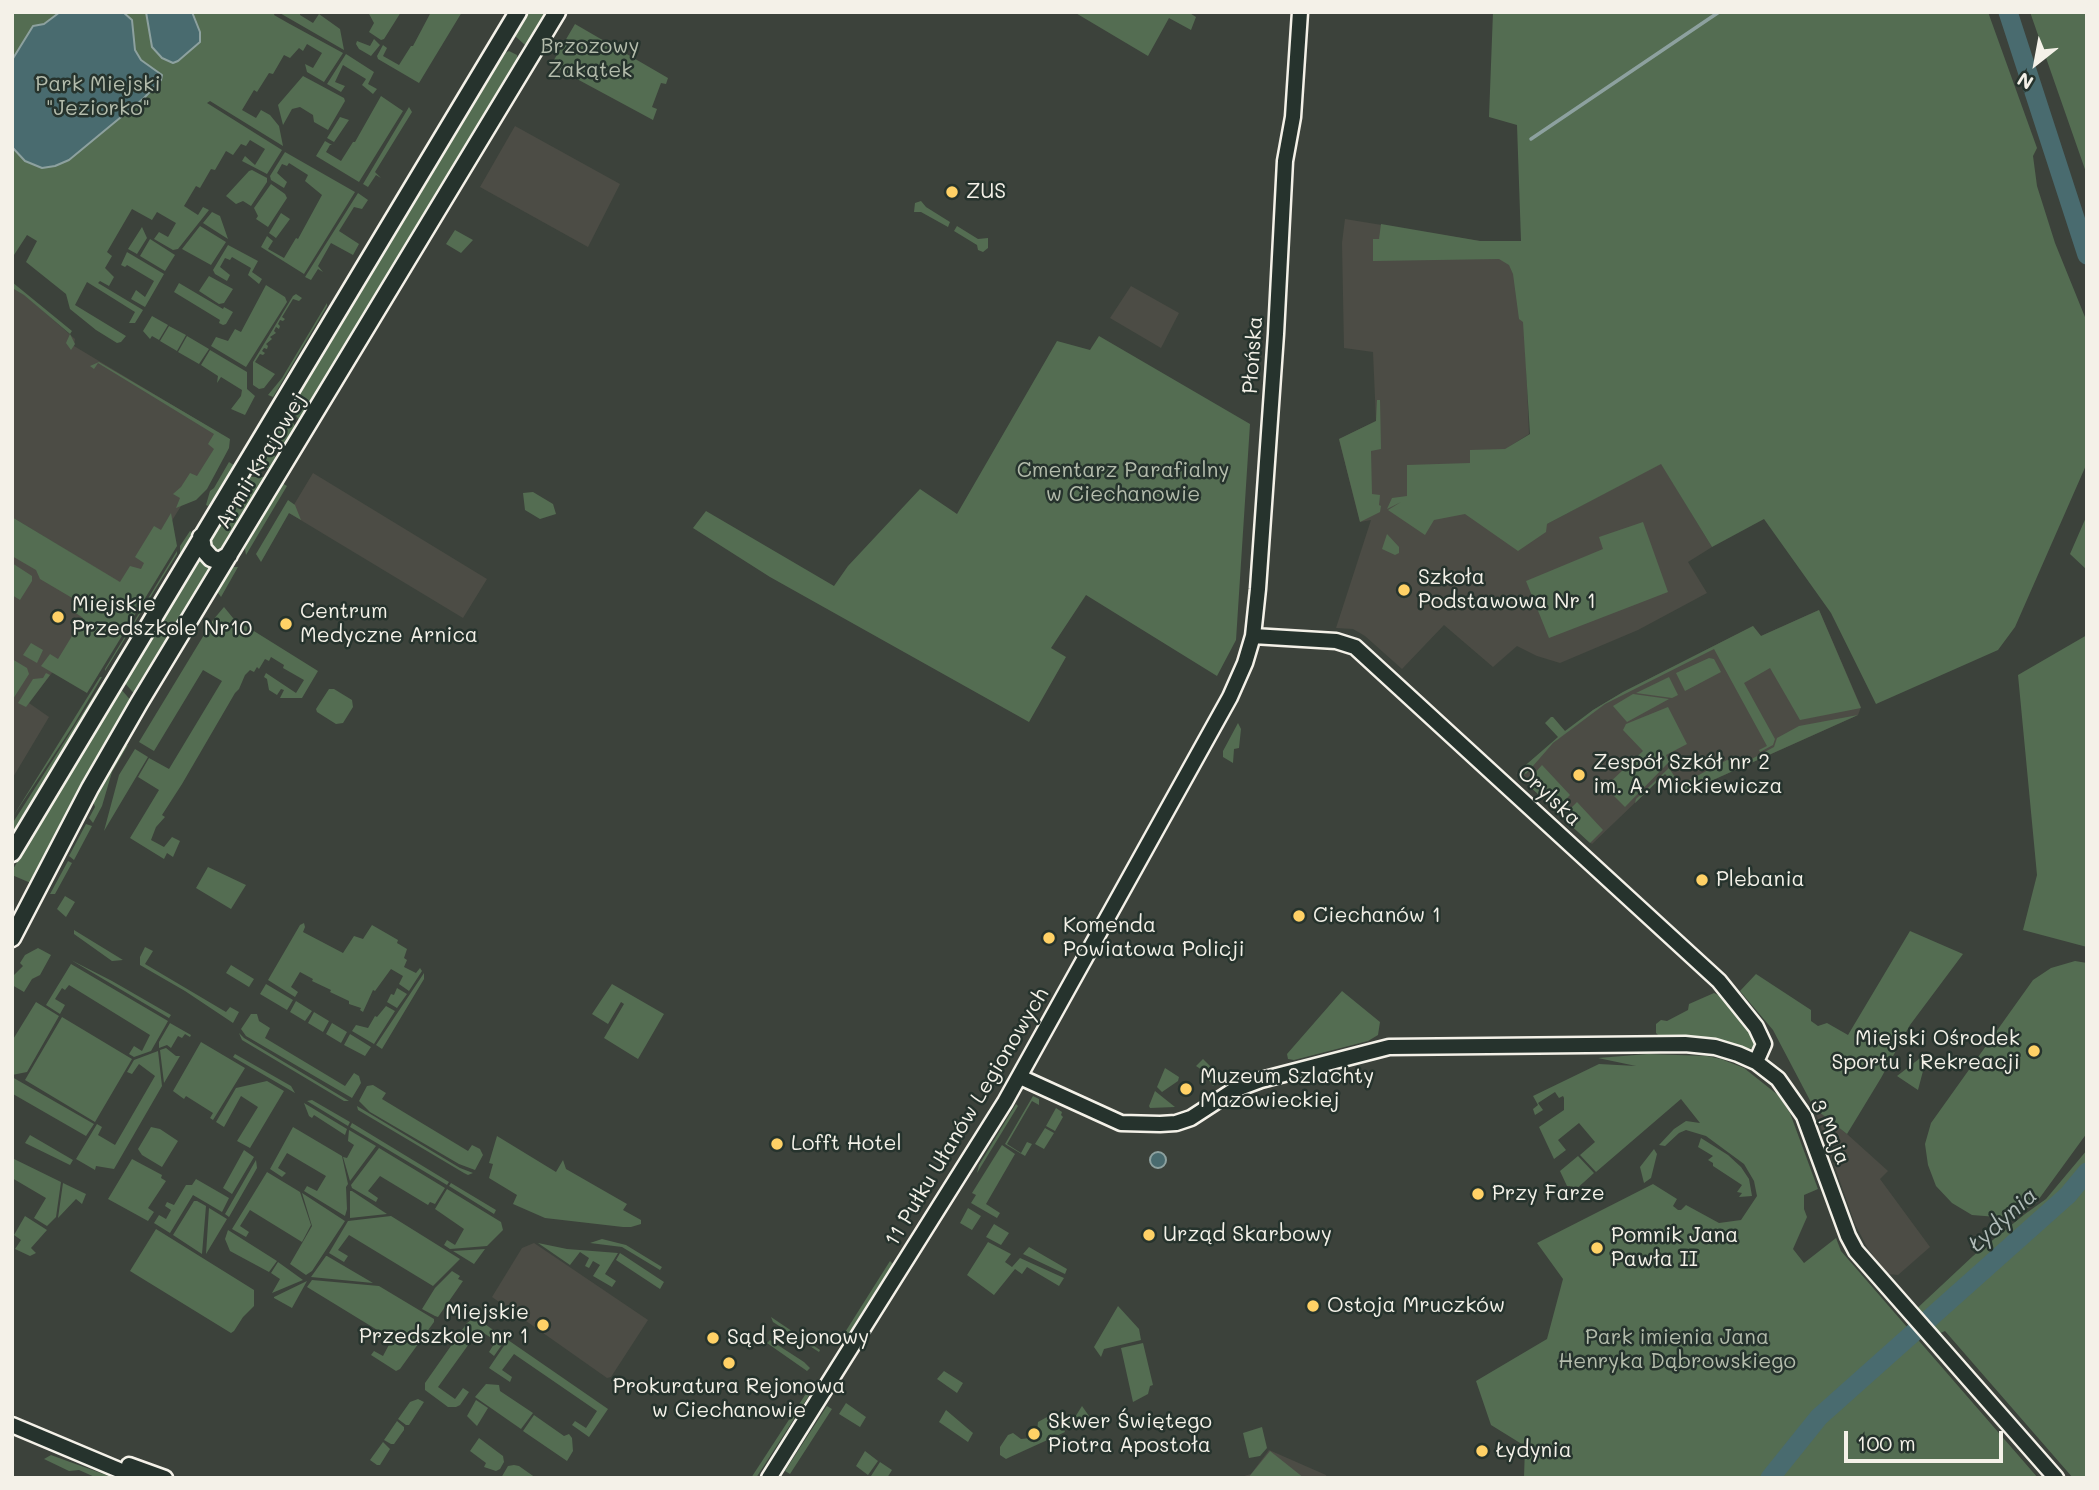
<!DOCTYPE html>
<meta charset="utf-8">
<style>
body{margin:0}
#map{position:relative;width:2099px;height:1490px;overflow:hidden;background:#3c423b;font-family:Mali,sans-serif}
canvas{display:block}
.frame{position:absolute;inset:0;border:14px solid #f4f1e8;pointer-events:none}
.north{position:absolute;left:2001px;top:28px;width:70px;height:70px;-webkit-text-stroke:5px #26332d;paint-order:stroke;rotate:211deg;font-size:19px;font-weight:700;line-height:28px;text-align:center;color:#f4f1e8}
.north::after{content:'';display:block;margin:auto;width:24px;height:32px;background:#f4f1e8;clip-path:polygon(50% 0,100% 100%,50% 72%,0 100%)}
.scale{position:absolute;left:1844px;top:1431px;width:159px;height:32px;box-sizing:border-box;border:4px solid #f4f1e8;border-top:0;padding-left:9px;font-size:21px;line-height:24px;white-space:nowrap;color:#f4f1e8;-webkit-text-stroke:5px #26332d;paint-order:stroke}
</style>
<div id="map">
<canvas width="2099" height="1490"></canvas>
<div class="frame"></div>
<div class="north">N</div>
<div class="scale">100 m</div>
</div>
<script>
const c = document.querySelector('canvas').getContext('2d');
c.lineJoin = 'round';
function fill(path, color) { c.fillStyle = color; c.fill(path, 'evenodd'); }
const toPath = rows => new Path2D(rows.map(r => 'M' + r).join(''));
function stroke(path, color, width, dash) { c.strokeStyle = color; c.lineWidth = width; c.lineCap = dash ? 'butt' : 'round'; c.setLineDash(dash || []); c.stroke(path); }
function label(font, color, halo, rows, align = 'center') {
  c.font = font + ' Mali,sans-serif'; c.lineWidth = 5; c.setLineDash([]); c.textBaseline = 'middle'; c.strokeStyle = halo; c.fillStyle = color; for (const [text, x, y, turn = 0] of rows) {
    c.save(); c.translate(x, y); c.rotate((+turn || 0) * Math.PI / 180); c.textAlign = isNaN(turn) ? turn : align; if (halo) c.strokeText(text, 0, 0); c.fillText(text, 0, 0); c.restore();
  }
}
fill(toPath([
 [515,126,620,184,588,247,480,187],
 [1345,219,1480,241,1521,241,1529,434,1501,452,1547,524,1661,463,1712,547,1688,562,1707,593,1638,630,1560,663,1537,656,1517,646,1493,667,1444,625,1402,669,1365,636,1353,629,1336,628,1371,520,1360,522,1339,439,1376,421,1373,352,1344,348,1342,243],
 [1131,286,1179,313,1161,348,1110,318],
 [12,288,25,295,75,339,74,346,224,436,130,589,12,517],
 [313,473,487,579,463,618,289,513],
 [12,518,119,585,29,703,49,717,12,779],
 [1819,610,1861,707,1858,715,1684,793,1665,774,1592,844,1565,820,1567,812,1560,805,1552,807,1516,773,1593,710,1623,692,1753,626,1761,636],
 [1814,1108,1847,1134,1888,1171,1880,1179,1930,1247,1898,1275,1888,1274,1868,1249,1855,1224],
 [534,1243,648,1320,611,1377,607,1378,492,1297,522,1248],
 [1269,1450,1326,1475,1327,1478,1237,1478,1251,1474]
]), '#4c4c45');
fill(toPath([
 [12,12,275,12,274,15,288,23,343,53,324,82,307,72,305,64,313,68,322,53,307,44,303,51,299,48,290,58,284,55,273,74,269,73,257,92,254,90,242,110,256,118,261,110,270,115,279,126,283,146,210,101,207,103,282,150,267,174,242,161,245,156,255,165,265,149,250,140,246,146,241,144,233,155,226,151,215,170,211,169,200,188,196,186,184,206,198,215,203,207,209,210,178,249,173,250,154,239,159,232,168,237,176,223,157,212,152,220,132,209,107,252,112,256,105,268,114,277,109,286,100,281,98,283,143,310,135,323,129,323,135,312,87,282,75,305,126,336,121,342,117,343,96,330,70,309,66,294,26,262,37,241,27,235,14,255,12,254],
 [278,12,300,12,300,15,313,23,319,14,340,29,344,50],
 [368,12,401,12,384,39,381,40,369,32,374,23],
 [431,12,462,12,419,83,378,59,377,56,383,45,387,48,383,56,399,65,411,46,413,46],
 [526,12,549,12,529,44,525,45,515,36,515,30],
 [1074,12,1188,12,1196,17,1191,30,1169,18,1148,56],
 [1493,12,1988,12,2037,148,2033,156,2037,186,2055,243,2087,322,2087,463,2015,627,1998,650,1876,704,1831,613,1764,519,1712,547,1661,464,1547,524,1546,532,1518,551,1465,514,1434,520,1425,535,1388,510,1401,502,1387,509,1392,498,1407,496,1407,465,1470,463,1470,450,1505,449,1530,434,1523,322,1519,319,1513,274,1509,265,1499,259,1373,261,1373,239,1379,239,1381,224,1480,241,1521,241,1517,125,1489,117],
 [2030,12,2087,12,2087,175],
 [575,24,668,78,666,84,661,83,652,107,657,109,653,120,551,65],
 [374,39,380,45,371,56,359,49,356,44,357,41,370,46],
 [509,51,517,55,518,64,301,423,292,410,288,408,501,55],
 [346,54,374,72,368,84,377,89,373,94,362,85,366,79,343,65,335,82,345,86,341,92,327,84],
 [303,76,344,98,345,101,328,130,314,122,313,115,300,107,292,109,283,125,278,105],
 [381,96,403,111,359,182,316,156,325,141,332,145,330,145,326,152,341,161,353,142,355,142],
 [409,107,412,112,375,172,381,178,376,175,368,187,363,184],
 [340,117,349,120,334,142,327,138],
 [285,152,355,192,304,274,261,247,267,236,273,241,268,249,284,258,296,238,298,239,322,195,305,181,308,175,289,163,287,166,282,164,277,173,287,182,284,188,271,180,270,176],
 [252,170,267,178,267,182,251,206,243,201,236,204,226,196,249,171],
 [271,184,285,194,287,198,268,227,256,219,258,216,254,208],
 [358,193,368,200,362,209,354,207,339,231,359,244,353,255,331,243,318,266,323,272,318,269,311,280,305,277],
 [921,201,926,207,950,222,948,227,921,212,914,212,915,203],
 [212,212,220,216,228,239,203,223],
 [281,213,290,219,276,238,269,233],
 [200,226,226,242,211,265,182,249],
 [957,226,978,239,988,238,988,248,983,252,978,250,977,245,954,231],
 [142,227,147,238,137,254,128,249],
 [455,230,473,240,461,253,446,244],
 [150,239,175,255,165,271,140,256],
 [228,245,258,261,252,272,262,279,259,284,248,275,251,268,232,257,230,260,225,258,220,267,230,275,227,281,215,274,213,270],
 [127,252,164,274,145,307,131,299,136,290,145,297,154,281,127,265,125,267,121,265],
 [209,276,233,289,224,303,219,304,199,291],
 [12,282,72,331,70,334,75,344,71,350,66,343,70,334,24,295,12,288],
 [179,283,223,309,224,307,233,312,226,324,223,325,219,323,220,320,174,292],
 [266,285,285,297,287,302,246,367,211,346,216,337,228,341,235,329,241,332],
 [296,294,302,298,299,301,293,299,282,317,285,319,283,321,280,320,278,324,280,326,279,329,276,327,274,331,276,333,270,337,272,339,266,344,268,346,267,349,264,348,262,351,265,353,263,355,260,354,255,362,275,374,264,388,259,389,253,385,253,362,293,296],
 [327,303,327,306,273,397,268,395,282,378],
 [152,316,168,325,159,340,152,336,150,339,143,331],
 [169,326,186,335,177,351,160,341],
 [187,336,209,349,199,364,178,352],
 [1099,336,1250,424,1236,640,1217,676,1086,595,1051,648,1066,657,1029,722,770,577,693,528,706,511,834,586,848,566,920,489,957,514,1057,341,1090,350],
 [210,350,247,372,247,389,255,396,245,415,231,409,241,396,242,390,221,377,217,383,218,376,201,365],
 [99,362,230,439,229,448,207,489,196,500,176,508,180,498,173,494,181,487,190,473,197,476,214,449,208,444,214,434,98,363,94,369,90,366],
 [1377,400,1380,400,1381,449,1371,451,1372,494,1380,495,1379,505,1381,506,1380,512,1360,522,1339,439,1376,421],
 [285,414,297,428,284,447,273,440,272,435],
 [264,452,272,453,276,457,272,471,268,468,252,468],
 [229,462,237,467,208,506,206,505,210,491,214,488],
 [248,474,252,477,268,477,224,551,217,553,210,548,209,541],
 [280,482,287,486,246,555,244,543],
 [533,492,553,504,556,514,540,519,525,510,523,493],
 [288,500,295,505,301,520,289,513,261,562,256,554],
 [171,513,177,546,87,693,41,666,50,654,58,659,83,618,73,611,79,602,40,579,36,570,12,556,12,517,120,582,130,566,141,569,144,563,135,557,154,526,161,530],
 [2087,515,2087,570,2070,554],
 [1643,522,1668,592,1549,638,1526,581,1603,549,1599,537],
 [190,531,192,532,182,559,112,675,108,673,180,555,180,546],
 [1387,534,1399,547,1399,553,1395,555,1382,549],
 [177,551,177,554,105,671,105,669],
 [199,557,215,567,137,697,124,682],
 [12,563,32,576,32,581,20,600,12,595],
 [233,567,238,567,221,597,216,590,227,571],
 [224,607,233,618,318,671,302,698,280,698,284,690,281,689,277,695,269,690,267,679,264,677,266,673,296,693,304,680,283,668,284,665,271,657,269,661,265,659,259,669,257,667,254,672,250,670,245,675,239,689,235,693,182,784,162,815,165,817,156,827,151,840,164,847,172,837,180,841,173,857,167,853,164,859,130,838,159,790,138,777,149,758,169,769,222,681,203,670,154,751,139,742,213,620],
 [1819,610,1861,708,1800,720,1770,668,1744,683,1775,739,1773,745,1760,752,1759,750,1767,746,1714,649,1605,704,1553,743,1526,774,1520,770,1558,737,1545,723,1551,717,1553,717,1565,731,1593,710,1623,692,1753,626,1761,636],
 [2087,635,2087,947,2023,930,2037,875,2018,675],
 [31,643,43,650,37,663,23,655],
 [1709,658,1714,659,1721,672,1685,691,1676,673],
 [12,659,27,668,29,674,13,699],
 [46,673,50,675,26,707,18,703,33,679,43,678],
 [100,677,102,677,73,726,12,818],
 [1669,677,1678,695,1672,698,1636,693],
 [105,678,109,681,58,765,12,834,12,824],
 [120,688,133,703,33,884,12,875,12,871,52,802],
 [329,689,334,689,352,700,353,707,343,723,336,724,317,712,316,709],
 [1633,694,1669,699,1627,722,1613,706],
 [1668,707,1687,744,1666,755,1669,762,1625,807,1605,787,1643,751,1623,730,1626,724],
 [1858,715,1684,793,1665,774,1635,803,1636,799,1669,768,1680,785,1727,760,1744,763,1774,747,1777,738,1799,726],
 [1238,723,1241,729,1239,748,1234,749,1233,763,1223,757,1223,751],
 [128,745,112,772,102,806,93,823,89,818,95,807,92,799,121,748],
 [135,749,148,757,104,831,119,775],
 [1542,765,1570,795,1560,805,1552,807,1526,783],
 [1577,802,1603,830,1590,843,1565,820,1567,812],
 [86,824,92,826,74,860,69,856],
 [68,861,72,863,55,894,50,894],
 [208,867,246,885,231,909,196,888],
 [65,896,75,902,66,917,57,909],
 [304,923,305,927,303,932,343,953,354,936,363,939,372,925,398,940,397,943,407,949,404,958,407,960,404,967,416,973,420,968,422,971,409,991,399,984,403,976,391,969,375,991,373,990,363,1012,360,1010,361,1008,349,1004,349,1001,330,992,331,990,312,981,313,979,300,972,291,987,298,992,295,997,268,980,300,925],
 [74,930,123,960,112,961,74,934],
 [1910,931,1963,954,1910,1025,1881,1078,1847,1134,1814,1108,1773,1030,1740,991,1756,974,1811,1010,1811,1021,1818,1026,1827,1023,1848,1035],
 [145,947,153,951,145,964,226,1012,230,1007,239,1012,233,1023,185,991,140,965,140,957],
 [38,948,51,955,40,975,32,979,24,992,12,985,12,977,23,966,20,963,25,955],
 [71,960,112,981,171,1015,169,1018],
 [2075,961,2087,963,2087,1133,2036,1203,2017,1214,1997,1217,1972,1215,1952,1203,1936,1186,1928,1165,1925,1144,1931,1123,2033,980,2051,968],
 [71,964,168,1021,151,1051,134,1057,129,1054,134,1046,142,1051,150,1035,69,985,65,990,62,988,55,999,65,1005,60,1014,46,1005],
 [231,965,254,979,249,987,226,973],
 [424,973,424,979,382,1049,376,1045],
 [266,984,293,1000,287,1010,260,994],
 [612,984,664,1014,638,1059,604,1038,624,1004,621,1002,608,1024,592,1014],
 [397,988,407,994,397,1008,387,1002,391,994,394,995],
 [1342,991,1380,1022,1378,1035,1368,1041,1294,1060,1288,1059,1287,1054],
 [1714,993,1724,998,1751,1031,1756,1038,1753,1048,1746,1049,1709,1038,1658,1035,1656,1033,1656,1024,1661,1020,1667,1021,1688,1010,1689,1004],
 [296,1001,312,1011,305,1021,290,1012],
 [36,1002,59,1016,27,1072,12,1075,12,1041],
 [386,1006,395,1011,374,1044,352,1031,356,1025,368,1028,375,1016,377,1017],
 [314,1012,329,1021,323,1032,308,1023],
 [251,1014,257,1014,259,1021,270,1028,265,1038,345,1086,354,1073,359,1076,361,1083,352,1098,246,1036,241,1029],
 [62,1017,132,1059,95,1122,25,1080],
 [170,1023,191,1035,190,1037,185,1034,182,1038,178,1036,171,1048,167,1045,159,1048,159,1042],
 [332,1023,347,1032,341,1043,326,1034],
 [239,1033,244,1038,349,1101,344,1101,242,1040],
 [350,1034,371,1047,365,1056,344,1045],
 [201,1042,245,1068,213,1120,210,1118,213,1113,186,1096,184,1099,173,1091],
 [166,1048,176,1056,180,1056,164,1083,160,1050],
 [158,1051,162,1086,114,1169,96,1166,95,1170,76,1159,97,1124,102,1127,98,1135,115,1145,155,1076,139,1064,132,1074,127,1072,134,1060],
 [1928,1052,1918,1090,1897,1076],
 [235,1054,291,1086,295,1093,233,1057],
 [1648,1054,1707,1056,1721,1059,1744,1068,1778,1095,1790,1113,1818,1189,1804,1195,1804,1209,1807,1217,1793,1249,1804,1263,1836,1238,1841,1251,2038,1478,1524,1478,1525,1446,1491,1425,1476,1381,1547,1339,1563,1279,1537,1243,1653,1184,1677,1199,1673,1206,1678,1210,1681,1210,1686,1205,1719,1223,1741,1220,1757,1196,1754,1181,1744,1164,1706,1136,1686,1130,1679,1133,1665,1146,1659,1145,1674,1129,1686,1121,1700,1123,1681,1099,1596,1172,1580,1155,1595,1142,1579,1123,1558,1140,1566,1150,1554,1159,1539,1127,1564,1110,1564,1098,1563,1096,1559,1098,1555,1092,1538,1103,1543,1110,1535,1115,1533,1109,1538,1105,1533,1096,1599,1064,1636,1066,1598,1058],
 [1203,1059,1224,1080,1213,1086,1202,1070,1196,1066],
 [1165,1068,1179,1077,1178,1081,1162,1092,1157,1087],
 [12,1077,94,1124,86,1136,13,1094],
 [267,1081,284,1091,250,1148,237,1141,258,1107,241,1096,224,1127,216,1122,236,1088],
 [373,1085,386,1093,382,1099,468,1151,472,1145,480,1149,483,1155,475,1170,459,1164,370,1112,359,1101,367,1086],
 [1155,1091,1175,1107,1150,1108,1149,1106],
 [1033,1096,1039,1099,1039,1105,1032,1101,1007,1144,1021,1153,1027,1142,1032,1144,1025,1156,1005,1144],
 [312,1100,350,1122,348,1126,307,1101],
 [304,1103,347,1129,345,1135,314,1115,312,1118,309,1116],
 [1016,1104,1018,1106,977,1173,979,1165],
 [357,1106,460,1168,473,1173,468,1175,464,1173,358,1110],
 [1056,1108,1062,1112,1061,1115,1063,1117,1055,1131,1046,1126],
 [352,1123,449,1182,447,1185,350,1127],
 [151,1127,160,1129,178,1141,162,1167,142,1155,138,1149],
 [293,1127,342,1156,348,1184,346,1187,347,1209,345,1216,304,1191,307,1186,317,1191,326,1176,287,1153,278,1168,286,1173,282,1177,270,1169],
 [1045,1128,1054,1133,1044,1149,1035,1144],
 [349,1130,376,1146,350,1181,343,1157,347,1158,354,1145,348,1141],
 [30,1135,73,1160,70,1165,25,1143],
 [497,1136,556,1172,563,1160,566,1169,627,1204,623,1210,641,1220,641,1224,631,1227,623,1227,545,1218,513,1204,517,1195,489,1178,493,1164,489,1163],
 [1701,1138,1728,1155,1741,1167,1749,1179,1752,1196,1739,1197,1742,1193,1737,1192,1742,1185,1713,1166,1713,1163,1708,1160,1713,1156,1698,1147],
 [1002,1145,1015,1154,986,1204,1000,1213,997,1218,971,1203,976,1195,972,1193],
 [379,1148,445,1188,435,1204,430,1202,428,1205,380,1176,368,1191,378,1198,376,1202,352,1188,351,1185],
 [1654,1149,1657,1154,1651,1178,1644,1183,1640,1167],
 [244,1150,254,1157,232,1194,223,1188],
 [2087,1150,2087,1478,2073,1478,1945,1331,1931,1337,1911,1314,1973,1256,2025,1214,2046,1199],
 [1578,1156,1594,1173,1574,1191,1570,1186,1567,1186,1560,1171],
 [12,1158,61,1182,56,1217,47,1226,34,1218,46,1198,12,1178],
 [132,1159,162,1175,161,1178,166,1181,148,1208,154,1212,148,1221,108,1199],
 [256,1160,257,1168,229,1217,225,1214],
 [267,1172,300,1192,311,1225,302,1242,250,1210,240,1226,249,1232,246,1237,232,1229],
 [196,1179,229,1198,222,1212,193,1195,170,1233,154,1223,159,1215,166,1219,171,1210,165,1206,167,1202,174,1205,186,1185,192,1185],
 [63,1183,86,1194,82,1204,76,1199,58,1218],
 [451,1183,496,1210,494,1214,449,1186],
 [447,1189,501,1222,503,1230,487,1246,450,1249,444,1245,447,1240,455,1245,464,1229,435,1209],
 [350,1191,352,1191,387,1214,350,1218],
 [302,1193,345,1221,312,1271,306,1275,290,1264,312,1226],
 [194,1201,197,1201,206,1206,202,1254,173,1235],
 [209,1208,227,1219,206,1254],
 [968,1208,981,1216,972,1230,960,1223],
 [25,1216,47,1230,31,1248,36,1253,30,1256,15,1249,21,1240,14,1235],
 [391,1216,460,1259,433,1286,349,1235,338,1250,348,1256,344,1262,329,1253,348,1221],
 [994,1224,1009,1233,1001,1245,986,1237],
 [156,1229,254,1290,254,1306,243,1317,234,1331,231,1333,130,1271],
 [228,1230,277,1261,269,1272,230,1251,225,1239],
 [602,1239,626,1245,662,1267,660,1270,622,1247,590,1243],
 [988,1242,1011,1254,1005,1262,1012,1267,1020,1258,1064,1278,1059,1286,1027,1267,1022,1274,1015,1269,994,1295,967,1275],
 [538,1243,567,1249,618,1253,605,1274,616,1281,612,1287,593,1276,600,1265,593,1261,589,1268,585,1266,589,1258,580,1252,570,1265],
 [1029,1247,1067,1269,1065,1274,1023,1254],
 [485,1249,474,1264,453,1251],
 [620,1253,664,1282,660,1289,616,1260],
 [326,1256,327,1256,373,1283,311,1277],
 [890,1261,893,1264,845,1339,842,1337],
 [278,1262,303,1280,272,1293,280,1279,271,1273],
 [452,1271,460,1276,458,1279,463,1281,438,1317,435,1316,422,1309,435,1288],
 [312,1280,379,1286,434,1319,434,1322,400,1369,396,1371,371,1355,374,1351,383,1356,392,1339,307,1287],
 [307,1281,292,1308,274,1298,274,1297],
 [1118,1306,1139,1329,1141,1340,1104,1349,1101,1357,1094,1347],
 [475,1317,506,1339,494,1356,489,1352,496,1341,479,1330,438,1387,455,1399,463,1388,469,1392,460,1405,456,1407,448,1407,425,1390,425,1383,467,1323],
 [771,1317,820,1350,819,1352,773,1322],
 [508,1340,608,1409,589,1437,572,1425,575,1421,586,1428,597,1411,514,1354,502,1370,512,1377,510,1382,489,1368],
 [770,1340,804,1362,810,1368,807,1371,767,1343],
 [1143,1343,1153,1385,1150,1386,1148,1394,1133,1402,1121,1348],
 [944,1371,963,1383,957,1393,937,1379],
 [486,1384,499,1385,500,1391,533,1413,521,1429,475,1397],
 [807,1392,810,1394,756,1478,751,1478],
 [418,1399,424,1402,409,1425,406,1425,398,1419,410,1402],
 [476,1400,488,1408,477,1426,467,1416],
 [846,1403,866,1417,860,1427,839,1414],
 [827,1406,832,1409,790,1474,785,1471],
 [1082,1406,1089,1416,1087,1421,1075,1427,1067,1422,1072,1422],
 [946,1410,973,1433,968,1442,939,1422],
 [534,1415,564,1436,569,1434,572,1438,573,1451,567,1461,523,1431],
 [1047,1417,1062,1425,1065,1432,1010,1457,1006,1459,1000,1455,1000,1447,1008,1435,1013,1433,1021,1439,1031,1438,1037,1431,1038,1422],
 [397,1421,404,1427,404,1430,394,1444,391,1444,384,1440],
 [1262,1427,1267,1448,1260,1456,1249,1458,1243,1433],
 [479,1438,503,1456,504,1462,500,1469,496,1471,484,1467,486,1463,470,1451],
 [383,1442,390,1449,380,1465,377,1465,370,1460],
 [865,1451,878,1461,868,1475,856,1466],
 [1270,1451,1304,1478,1248,1478],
 [51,1455,70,1462,112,1477,97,1478,79,1470,69,1471,44,1459],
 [880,1462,892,1470,887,1478,873,1478,871,1476],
 [514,1465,519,1466,536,1478,501,1478,508,1466]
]), '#546d52');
const water = toPath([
 [60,12,123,12,132,20,135,50,141,60,162,75,161,80,144,98,69,160,55,166,42,168,25,161,12,147,12,60,33,26,44,24,60,12],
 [146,12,192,12,200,32,200,42,178,61,173,63,162,58,152,47,146,12],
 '1150 1160a8 8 0 1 1 16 0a8 8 0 1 1-16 0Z'
]);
fill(water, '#496b6f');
stroke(water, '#8da19f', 2);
stroke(toPath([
 [1531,139,1719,12]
]), '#8da19f', 3.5);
stroke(toPath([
 [2008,12,2087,255],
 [1770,1478,1819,1417,2068,1195,2087,1172]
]), '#496b6f', 19);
const secondary = toPath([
 [1253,636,1336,641,1355,647,1719,981,1756,1027,1764,1044,1756,1062],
 [1020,1077,1121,1123,1160,1124,1176,1123,1191,1118,1234,1090,1261,1080,1389,1047,1685,1044,1715,1047,1738,1054,1756,1062,1778,1079,1804,1116,1848,1236,1856,1251,2056,1478],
 [12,1425,138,1478],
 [129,1465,165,1478],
 [769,1478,1005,1102,1230,697,1245,663,1253,636,1258,589,1276,334,1285,161,1293,117,1300,12]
]);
const primary = toPath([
 [201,537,203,549,211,558,219,561,229,555],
 [12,853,518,12],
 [12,938,90,788,139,703,557,12]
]);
stroke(secondary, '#f4f1e8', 19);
stroke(primary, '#f4f1e8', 21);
stroke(secondary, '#26332d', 14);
stroke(primary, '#26332d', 16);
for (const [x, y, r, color] of [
 [952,192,7,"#ffd166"],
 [1404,590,7,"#ffd166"],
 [58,617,7,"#ffd166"],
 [286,624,7,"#ffd166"],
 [1579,775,7,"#ffd166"],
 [1702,880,7,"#ffd166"],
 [1299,916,7,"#ffd166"],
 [1049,938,7,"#ffd166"],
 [2034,1051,7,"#ffd166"],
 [1186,1089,7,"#ffd166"],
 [777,1144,7,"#ffd166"],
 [1478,1194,7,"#ffd166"],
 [1149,1235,7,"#ffd166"],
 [1597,1248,7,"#ffd166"],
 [1313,1306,7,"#ffd166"],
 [543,1325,7,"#ffd166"],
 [713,1338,7,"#ffd166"],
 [729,1363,7,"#ffd166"],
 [1034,1434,7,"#ffd166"],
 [1482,1451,7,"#ffd166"]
]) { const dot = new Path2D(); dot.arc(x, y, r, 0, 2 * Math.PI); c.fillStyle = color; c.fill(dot); stroke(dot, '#26332d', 2.5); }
label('21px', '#b4bcac', '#26332d', [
 ["Brzozowy",590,47],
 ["Zakątek",590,71],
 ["Park Miejski",98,85],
 ["\"Jeziorko\"",98,109],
 ["Cmentarz Parafialny",1123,471],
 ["w Ciechanowie",1123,495],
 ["Park imienia Jana",1677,1338],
 ["Henryka Dąbrowskiego",1677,1362]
]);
label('21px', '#f4f1e8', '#26332d', [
 ["ZUS",966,192],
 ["Szkoła",1418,578],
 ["Podstawowa Nr 1",1418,602],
 ["Miejskie",72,605],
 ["Przedszkole Nr10",72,629],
 ["Centrum",300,612],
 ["Medyczne Arnica",300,636],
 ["Zespół Szkół nr 2",1593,763],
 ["im. A. Mickiewicza",1593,787],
 ["Plebania",1716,880],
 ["Ciechanów 1",1313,916],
 ["Komenda",1063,926],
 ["Powiatowa Policji",1063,950],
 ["Miejski Ośrodek",2020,1039,"right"],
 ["Sportu i Rekreacji",2020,1063,"right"],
 ["Muzeum Szlachty",1200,1077],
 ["Mazowieckiej",1200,1101],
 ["Lofft Hotel",791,1144],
 ["Przy Farze",1492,1194],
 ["Urząd Skarbowy",1163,1235],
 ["Pomnik Jana",1611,1236],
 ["Pawła II",1611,1260],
 ["Ostoja Mruczków",1327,1306],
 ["Miejskie",529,1313,"right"],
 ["Przedszkole nr 1",529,1337,"right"],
 ["Sąd Rejonowy",727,1338],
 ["Prokuratura Rejonowa",729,1387,"center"],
 ["w Ciechanowie",729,1411,"center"],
 ["Skwer Świętego",1048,1422],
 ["Piotra Apostoła",1048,1446],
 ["Łydynia",1496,1451]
], 'left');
label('21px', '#f4f1e8', '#26332d', [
 ["Płońska",1253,355,-86],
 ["Armii Krajowej",261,461,-59],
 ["Orylska",1549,796,43],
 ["11 Pułku Ułanów Legionowych",967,1117,-59],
 ["3 Maja",1830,1132,66]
]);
label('italic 23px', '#b0bbb8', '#26332d', [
 ["Łydynia",2003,1220,-42]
]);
</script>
